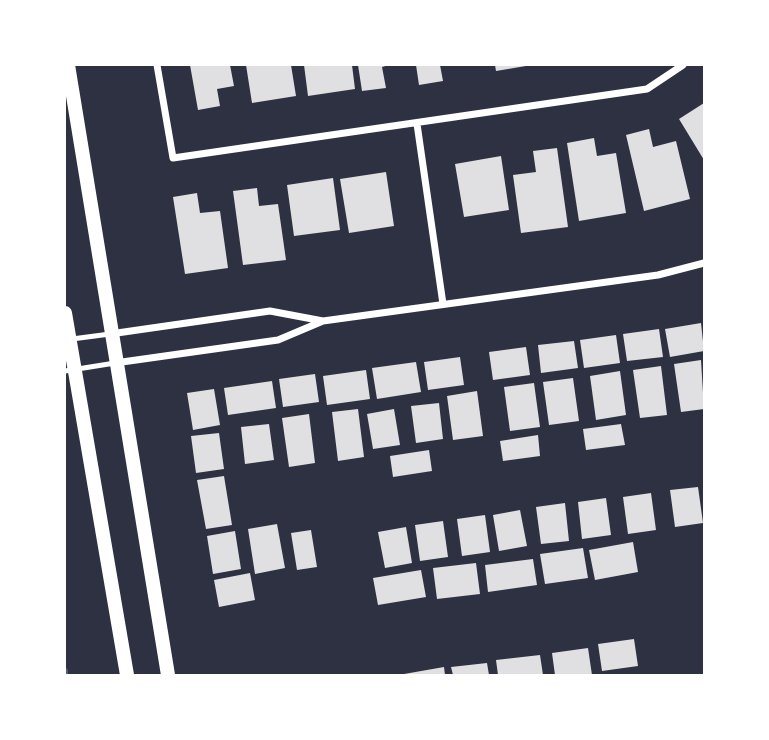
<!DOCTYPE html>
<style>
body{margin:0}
#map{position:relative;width:769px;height:740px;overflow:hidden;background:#2d3142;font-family:Raleway,sans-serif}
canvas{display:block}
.frame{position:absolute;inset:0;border:66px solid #fff;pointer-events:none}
</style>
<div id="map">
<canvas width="769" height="740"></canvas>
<div class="frame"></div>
</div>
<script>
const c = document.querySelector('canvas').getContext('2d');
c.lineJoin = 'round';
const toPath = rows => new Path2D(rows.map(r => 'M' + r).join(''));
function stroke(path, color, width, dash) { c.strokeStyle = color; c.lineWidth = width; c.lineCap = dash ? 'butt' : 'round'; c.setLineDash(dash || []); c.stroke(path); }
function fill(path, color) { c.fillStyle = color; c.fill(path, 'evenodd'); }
stroke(toPath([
 [65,671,65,674]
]), '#4f5d75', 6);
fill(toPath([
 [190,65,230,65,234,86,217,89,220,106,198,110],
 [246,65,291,65,296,96,252,103],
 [304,65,352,65,355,89,308,96],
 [358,65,389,65,382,67,386,88,362,91],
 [416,65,440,65,443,81,419,85],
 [495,65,526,65,526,66,496,71],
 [704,103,704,160,679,119],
 [649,129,653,147,676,141,690,199,644,211,626,135],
 [594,138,597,156,616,153,626,213,579,221,567,143],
 [557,148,568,227,521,233,513,175,536,172,533,151],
 [501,156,509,210,464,217,455,164],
 [386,172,394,226,349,233,340,179],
 [333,178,340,230,294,236,287,185],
 [257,188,259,206,278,204,286,260,243,265,233,191],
 [197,193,200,213,220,211,228,268,185,274,173,197],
 [701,323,704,351,670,357,665,329],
 [659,329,663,357,627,361,623,334],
 [616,335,620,363,584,368,580,340],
 [574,341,578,368,541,373,538,345],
 [526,347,530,375,493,380,489,352],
 [460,357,464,385,428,390,424,362],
 [701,360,704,409,681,412,674,364],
 [416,362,421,392,377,399,372,368],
 [661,366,667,415,640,418,633,370],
 [366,370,370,399,327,405,323,376],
 [620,371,626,415,596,420,590,376],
 [315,374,319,402,283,407,279,379],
 [573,378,579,421,549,425,543,382],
 [272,381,276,408,228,415,224,388],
 [534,383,540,427,510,431,504,387],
 [214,389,220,425,193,430,187,393],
 [477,391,483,436,453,440,447,396],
 [439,403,443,439,416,443,411,406],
 [358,409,364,457,338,461,332,412],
 [394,409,400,445,373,449,367,414],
 [309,414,315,463,289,467,282,418],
 [269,424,274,460,245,464,241,427],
 [621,424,625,445,586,450,583,429],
 [219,433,224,469,196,473,191,436],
 [538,435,540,456,503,461,500,441],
 [429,450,432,471,393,477,390,456],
 [224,476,232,525,206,529,197,480],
 [698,487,703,523,675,527,670,490],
 [651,493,656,530,628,534,623,497],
 [606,498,611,535,582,539,578,502],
 [565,503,569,541,541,544,536,507],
 [520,510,527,546,499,551,493,515],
 [485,515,490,552,462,556,457,519],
 [443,521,448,557,420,561,415,525],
 [277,524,285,568,255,574,248,529],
 [406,527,412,563,385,568,378,532],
 [311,530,317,567,297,570,291,533],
 [235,531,241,569,213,574,207,536],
 [633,542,638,572,595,580,589,550],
 [583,548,588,578,545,584,540,554],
 [533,559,537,585,488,592,485,565],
 [476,563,480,594,437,599,433,568],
 [421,570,426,597,378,605,373,578],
 [250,573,255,600,219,607,214,580],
 [634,639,638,666,602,671,598,644],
 [588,648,592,675,555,675,552,653],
 [540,655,543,675,498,675,496,660],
 [487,663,489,675,453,675,451,667],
 [444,667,445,675,404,675,404,674]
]), '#e0e0e3');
stroke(toPath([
 [72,339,110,334],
 [65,371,115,363]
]), '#fff', 5);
stroke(toPath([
 [157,65,173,158,647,89,683,65],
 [417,124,443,304],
 [110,334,270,311,323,321],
 [115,363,278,340,323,321,658,275,704,263]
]), '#fff', 7);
stroke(toPath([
 [68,65,168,675],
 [65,313,127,675]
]), '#fff', 14);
</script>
